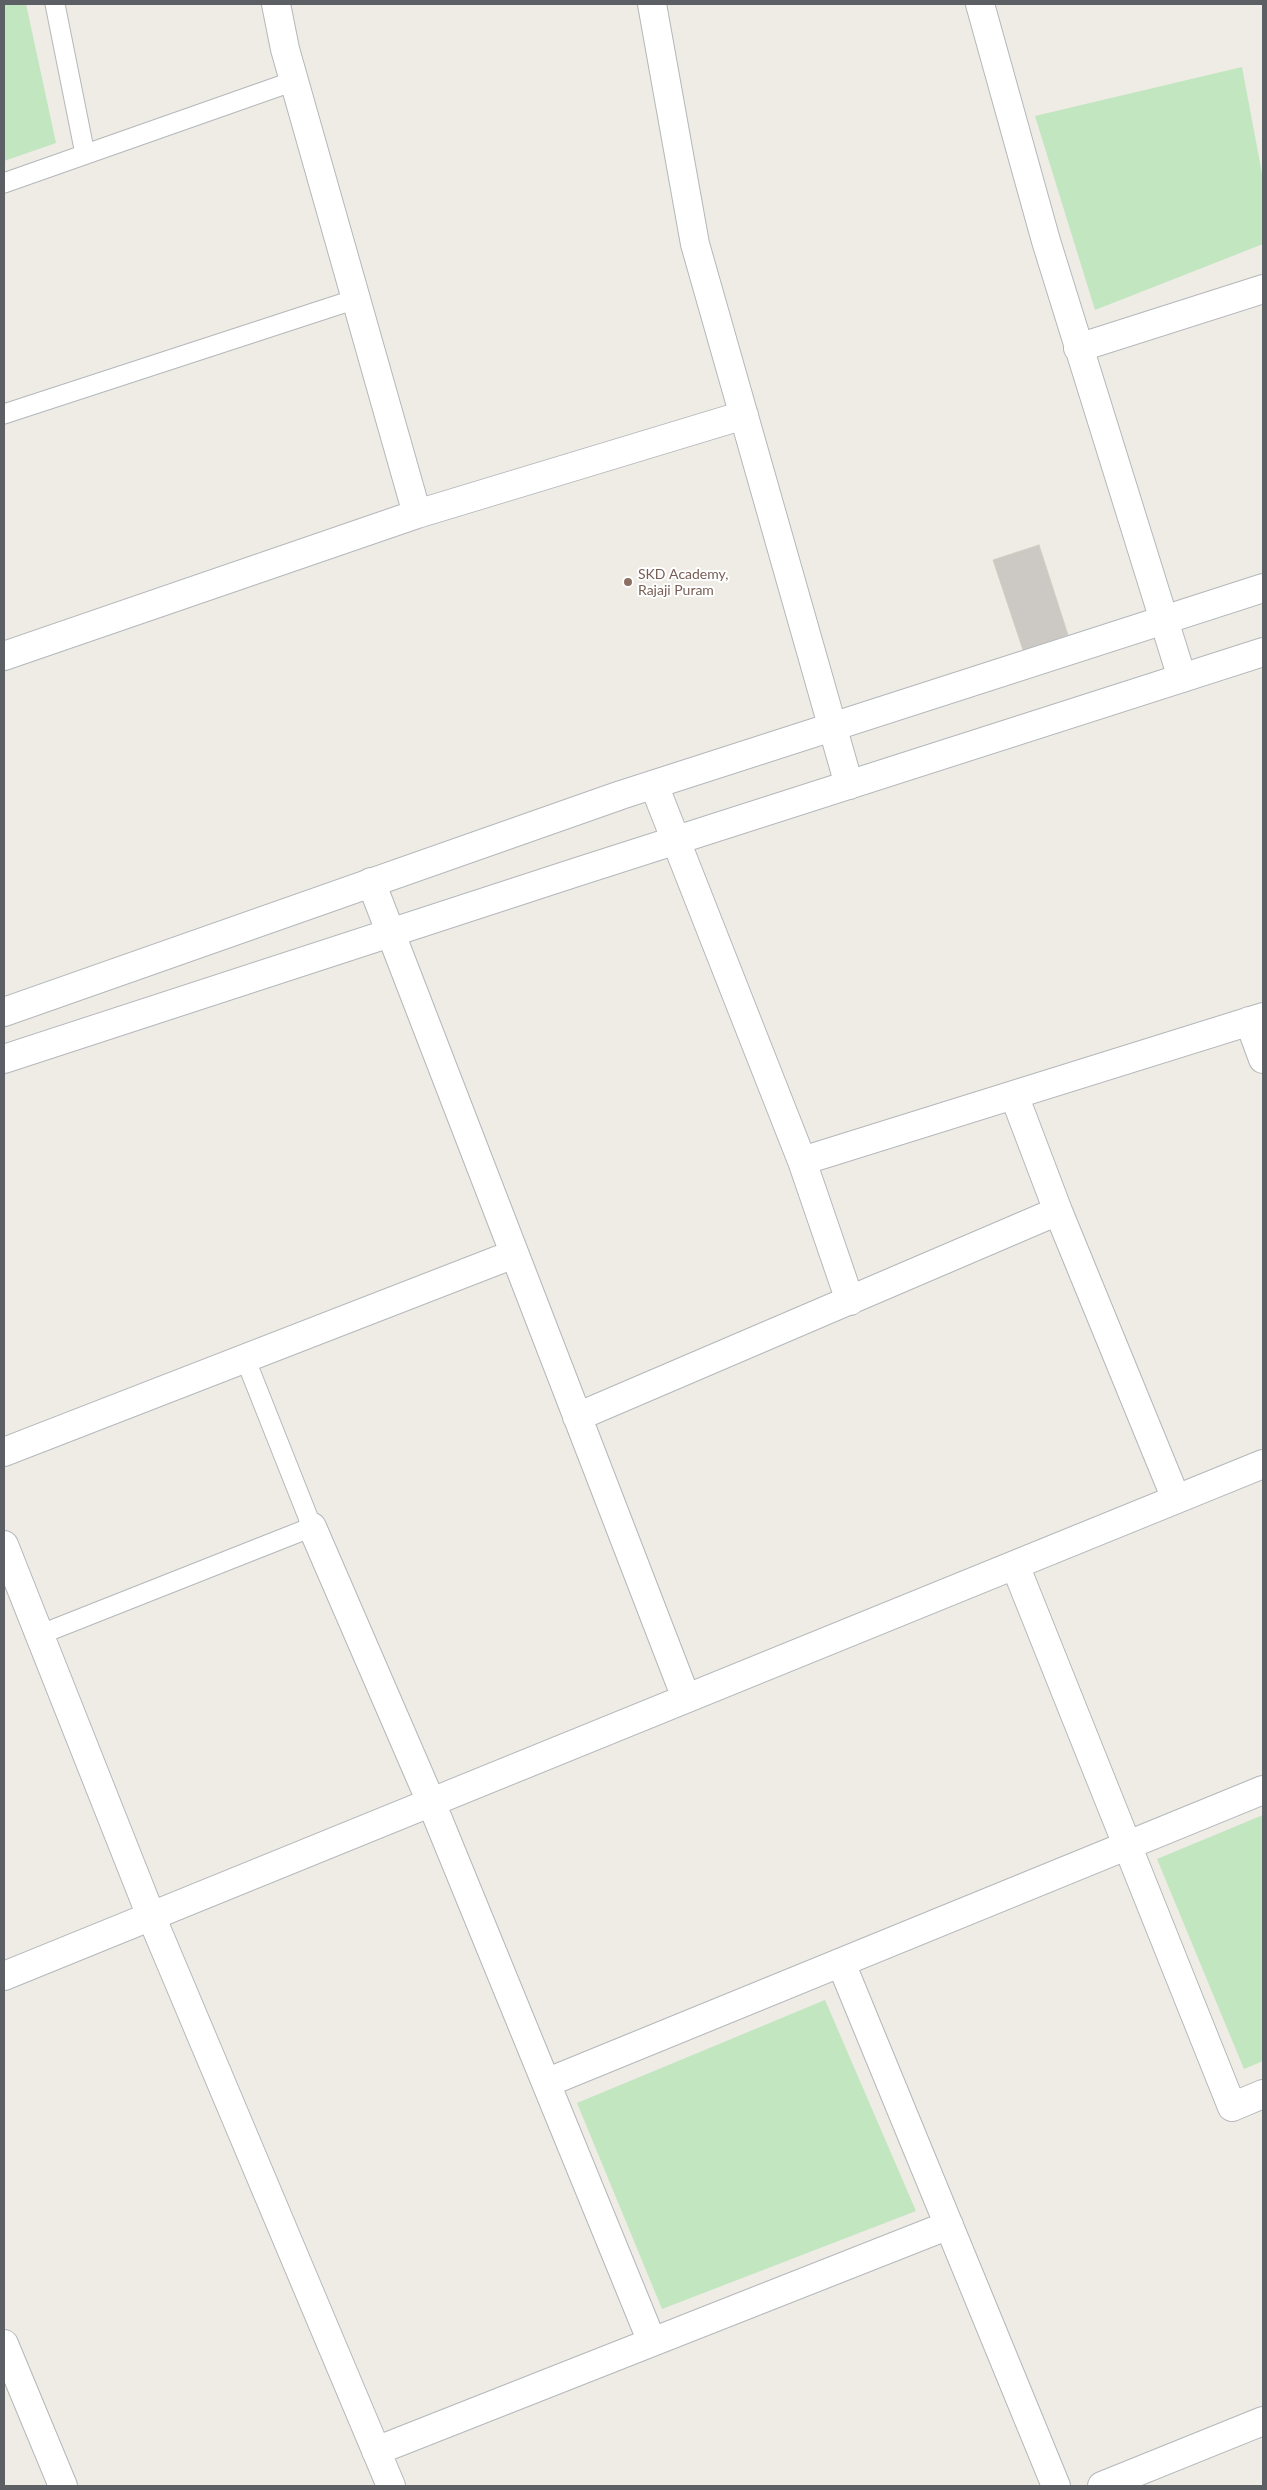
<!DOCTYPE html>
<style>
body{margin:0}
#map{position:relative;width:1267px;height:2490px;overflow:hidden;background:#eeece4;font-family:Lato,sans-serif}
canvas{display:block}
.frame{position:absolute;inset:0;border:5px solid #5c6064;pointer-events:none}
</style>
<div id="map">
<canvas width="1267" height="2490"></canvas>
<div class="frame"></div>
</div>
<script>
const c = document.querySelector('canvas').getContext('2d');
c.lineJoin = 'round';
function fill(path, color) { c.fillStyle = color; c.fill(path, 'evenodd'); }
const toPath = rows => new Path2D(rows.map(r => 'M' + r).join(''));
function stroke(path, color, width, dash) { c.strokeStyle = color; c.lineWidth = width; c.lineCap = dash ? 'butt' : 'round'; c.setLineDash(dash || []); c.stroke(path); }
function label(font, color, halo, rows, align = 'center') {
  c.font = font + ' Lato,sans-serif'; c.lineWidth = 4; c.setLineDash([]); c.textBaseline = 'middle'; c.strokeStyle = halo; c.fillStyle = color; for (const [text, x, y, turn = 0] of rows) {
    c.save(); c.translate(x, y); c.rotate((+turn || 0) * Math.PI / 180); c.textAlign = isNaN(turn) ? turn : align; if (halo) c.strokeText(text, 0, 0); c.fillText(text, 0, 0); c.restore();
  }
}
fill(toPath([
 [4,4,26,4,56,143,4,161],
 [1242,67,1263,179,1263,244,1095,310,1035,116],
 [1263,1815,1263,2061,1244,2069,1157,1859],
 [825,2000,916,2211,662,2309,577,2103]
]), '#c1e6c0');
const building = toPath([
 [1039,545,1068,635,1023,650,993,560,1039,545]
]);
fill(building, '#ccc8c3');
stroke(building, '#d3cdc2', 1);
const service = toPath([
 [55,4,85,154],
 [4,183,294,81],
 [4,414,356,299],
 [39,1635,312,1527,245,1358]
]);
const minor = toPath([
 [276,4,285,49,417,514],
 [652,4,695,244,849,785],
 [980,4,1046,241,1182,678],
 [1078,348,1263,289],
 [4,656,417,514,744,415],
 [654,785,802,1161,850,1301],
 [371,882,686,1698],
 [1249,1021,1263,1059],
 [802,1161,1263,1017],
 [1058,1211,1176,1499],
 [577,1417,1058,1211,1014,1095],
 [4,1452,514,1254],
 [312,1527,431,1802,652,2342],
 [4,1545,151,1916,391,2486],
 [1015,1565,1232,2107,1263,2094],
 [841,1963,1056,2486],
 [4,1976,1263,1464],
 [546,2083,1263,1790],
 [376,2451,949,2225]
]);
const tertiary = toPath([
 [4,1012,621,795,1263,588],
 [4,1059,577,872,1263,652],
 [4,2344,63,2486],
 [1102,2486,1263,2421]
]);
stroke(service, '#b4b7bb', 21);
stroke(minor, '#b4b7bb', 30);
stroke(tertiary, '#b4b7bb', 30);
stroke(service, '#fff', 19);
stroke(minor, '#fff', 28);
stroke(tertiary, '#fff', 28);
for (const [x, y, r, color] of [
 [628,582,5,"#8d6e63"]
]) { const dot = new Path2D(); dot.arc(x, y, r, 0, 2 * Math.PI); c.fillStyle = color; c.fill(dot); stroke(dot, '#fff', 2); }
label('14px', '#785e54', '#fff', [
 ["SKD Academy,",638,574],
 ["Rajaji Puram",638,590]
], 'left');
</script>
